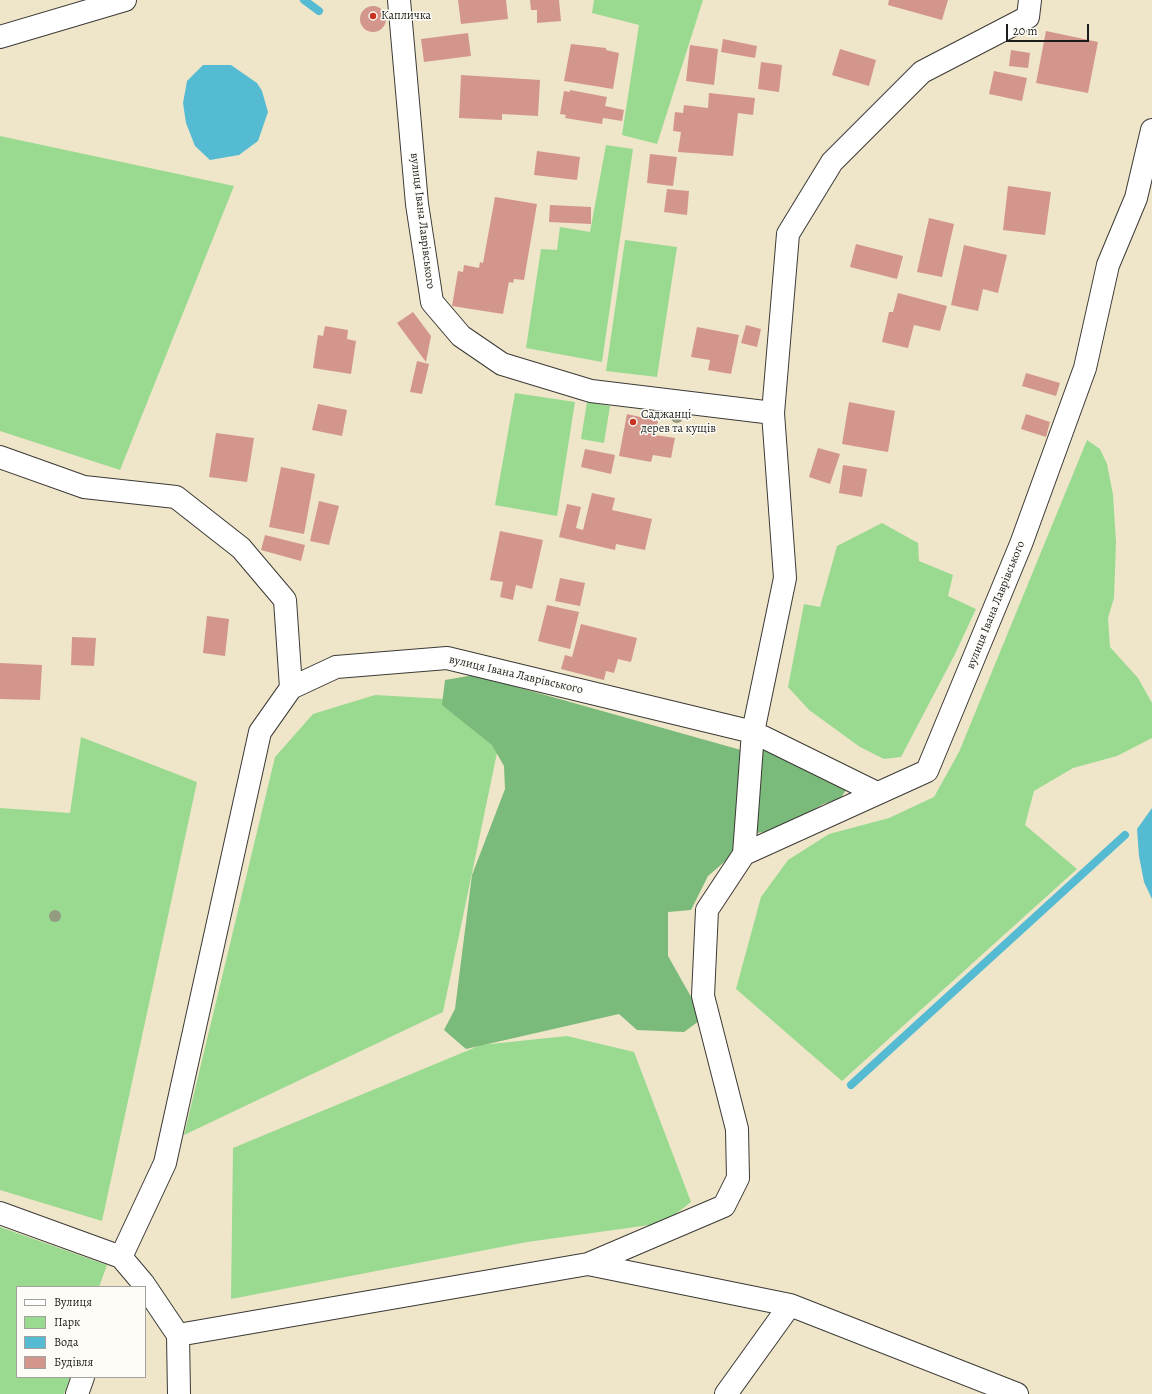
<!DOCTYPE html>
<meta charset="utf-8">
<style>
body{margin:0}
#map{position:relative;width:1152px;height:1394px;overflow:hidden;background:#efe5c9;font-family:Alegreya,serif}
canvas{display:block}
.legend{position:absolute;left:16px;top:1286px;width:130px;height:92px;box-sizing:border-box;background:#fdfcf7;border:1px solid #a3a29f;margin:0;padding:5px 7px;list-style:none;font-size:12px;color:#1c1c1c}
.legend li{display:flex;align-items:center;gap:8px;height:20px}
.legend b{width:20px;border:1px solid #a3a29f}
.scale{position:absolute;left:1006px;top:24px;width:83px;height:18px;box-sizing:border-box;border:2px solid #1c1c1c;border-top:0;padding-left:5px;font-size:12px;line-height:14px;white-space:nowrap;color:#1c1c1c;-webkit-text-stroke:3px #fdfcf7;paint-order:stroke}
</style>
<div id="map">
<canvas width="1152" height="1394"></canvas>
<ul class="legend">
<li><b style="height:5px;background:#fff"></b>Вулиця</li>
<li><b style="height:11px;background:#99da90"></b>Парк</li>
<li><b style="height:11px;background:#55bbd3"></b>Вода</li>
<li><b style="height:11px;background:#d3968c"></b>Будівля</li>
</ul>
<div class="scale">20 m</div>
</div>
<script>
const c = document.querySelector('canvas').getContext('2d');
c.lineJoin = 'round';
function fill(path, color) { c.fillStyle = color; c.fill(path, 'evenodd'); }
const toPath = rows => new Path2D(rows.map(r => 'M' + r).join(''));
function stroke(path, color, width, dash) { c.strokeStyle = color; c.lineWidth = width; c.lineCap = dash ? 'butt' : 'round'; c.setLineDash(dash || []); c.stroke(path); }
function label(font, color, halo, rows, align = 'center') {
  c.font = font + ' Alegreya,serif'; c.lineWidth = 3; c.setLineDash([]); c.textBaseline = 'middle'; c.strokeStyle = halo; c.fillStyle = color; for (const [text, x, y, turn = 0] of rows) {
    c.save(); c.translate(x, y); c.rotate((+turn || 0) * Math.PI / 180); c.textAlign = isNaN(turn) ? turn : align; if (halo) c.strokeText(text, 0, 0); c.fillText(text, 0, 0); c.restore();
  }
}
fill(toPath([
 [594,0,703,0,657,144,622,135,639,25,592,13],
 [0,136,234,186,120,470,0,431],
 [606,145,633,149,602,362,526,348,541,249,557,250,560,227,590,232],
 [625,240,677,247,657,377,606,371],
 [515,393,575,402,557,516,495,505],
 [587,402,610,406,604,443,581,439],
 [1087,440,1100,449,1107,464,1113,495,1116,542,1114,598,1108,618,1110,647,1138,678,1152,703,1152,738,1117,756,1073,768,1034,791,1025,825,1077,869,842,1081,736,989,761,897,788,860,829,834,889,818,934,797,959,752],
 [882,523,918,543,919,561,953,575,948,596,976,609,954,656,901,757,884,759,860,747,809,710,788,687,804,604,820,607,837,546],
 [375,695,445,699,502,729,443,1012,184,1135,275,757,313,714],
 [81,737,197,782,102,1221,0,1190,0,808,70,813],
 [567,1036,634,1052,691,1202,664,1223,527,1242,231,1299,233,1148,481,1045],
 [0,1227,107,1265,99,1287,17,1287,17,1377,70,1377,64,1394,0,1394]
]), '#99da90');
fill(toPath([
 [474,675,741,750,755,756,768,740,830,773,846,790,840,799,823,804,788,825,772,831,757,833,753,822,745,844,708,876,691,910,668,912,668,956,703,1018,684,1032,637,1030,619,1014,466,1049,444,1030,455,1009,472,875,505,789,504,766,492,745,442,705,445,680]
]), '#7aba7a');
fill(toPath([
 [203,65,231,65,257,83,262,91,268,112,258,141,239,155,210,160,195,146,186,123,183,103,187,81],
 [1152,808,1152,899,1144,882,1139,856,1137,829]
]), '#55bbd3');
stroke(toPath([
 [304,0,319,11],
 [851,1085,1125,835]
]), '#55bbd3', 8);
fill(toPath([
 [458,0,506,0,508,19,461,24],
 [530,0,559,0,561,21,537,23,537,10,531,10],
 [889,0,948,0,942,20,888,5],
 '360 19a13 13 0 1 1 26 0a13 13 0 1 1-26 0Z',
 [1046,31,1098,42,1088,93,1036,83],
 [468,33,471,56,424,62,421,39],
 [723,39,757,46,755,58,721,52],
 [571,44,606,48,606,50,619,53,613,89,564,81],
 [690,45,718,49,714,85,686,81],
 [840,49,876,60,869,86,832,75],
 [1011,50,1030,53,1028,68,1009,66],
 [761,62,782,65,779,92,758,89],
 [994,71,1027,78,1022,101,989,94],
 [461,75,540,80,538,116,502,114,502,120,459,118],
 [570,90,607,97,605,106,624,110,622,121,603,118,602,124,565,118,566,115,560,114,564,91,570,92],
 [709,93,755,98,753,115,738,113,733,156,678,152,681,132,673,131,675,112,683,113,684,105,708,108],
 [537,151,580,157,577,180,534,175],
 [650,154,677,157,673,186,647,183],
 [1008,186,1051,192,1045,235,1003,230],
 [667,189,689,191,687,215,664,212],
 [495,197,537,204,524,280,514,279,513,283,509,282,503,314,452,306,458,271,463,272,464,265,479,268,480,262,483,263],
 [550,205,591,207,591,224,549,222],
 [929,218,954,224,942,277,917,272],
 [856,244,903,256,897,279,850,267],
 [964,245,1007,255,998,293,983,289,978,311,951,305],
 [898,293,947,306,940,331,914,325,908,348,882,342,889,312,893,312],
 [413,312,431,336,426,362,397,323],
 [746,325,761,329,757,347,741,343],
 [325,326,348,330,347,339,356,341,351,374,313,368,318,335,323,336],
 [697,327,739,335,731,374,708,370,710,360,691,357],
 [417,361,429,364,422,394,410,392],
 [1026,373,1060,383,1056,396,1022,386],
 [849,402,895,411,888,452,842,444],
 [318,404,347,410,342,436,312,430],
 [627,414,658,421,655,435,675,438,671,458,653,455,651,462,619,456],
 [1026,414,1050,422,1046,437,1021,429],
 [216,433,254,438,247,482,209,477],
 [818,448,840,454,830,484,809,477],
 [585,449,615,455,611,474,581,467],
 [843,465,867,469,862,497,839,493],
 [281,467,315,474,304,534,269,527],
 [592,493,615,498,612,510,652,519,645,550,616,544,615,550,559,537,567,504,581,507,576,528,583,530],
 [319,501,339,506,329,545,310,541],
 [500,531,543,540,532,589,516,585,513,600,500,597,503,582,490,580],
 [265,535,305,545,301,561,261,550],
 [560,578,585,583,580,606,555,601],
 [547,605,579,612,570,649,538,641],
 [207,616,229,619,225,656,203,653],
 [581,624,637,638,631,662,618,659,614,673,606,671,604,680,561,669,565,655,572,657],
 [72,637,96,638,94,666,71,665],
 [0,663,42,665,40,700,0,699]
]), '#d3968c');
const minor = toPath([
 [399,0,417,204,432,302,461,336,502,364,591,391,773,413,785,578,753,732,744,854,707,910,703,996,737,1129,738,1178,724,1206,588,1264],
 [0,37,125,0],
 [773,413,788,234,832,162,922,72,1028,17,1030,0],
 [0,457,84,487,176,497,241,548,285,600,291,688],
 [744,854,927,771,1021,544,1085,368,1108,265,1136,198,1152,130],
 [0,1213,121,1257,143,1283,178,1335,588,1264,790,1305,1017,1394],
 [121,1257,165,1163,260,732,291,688,336,667,447,658,753,732,877,793],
 [178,1335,179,1394],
 [77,1394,83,1377],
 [726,1394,790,1305]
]);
stroke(minor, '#3c3a36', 24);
stroke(minor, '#fff', 22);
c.fillStyle = '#939b80';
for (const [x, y] of [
 [677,417],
 [55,916]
]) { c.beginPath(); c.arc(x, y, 6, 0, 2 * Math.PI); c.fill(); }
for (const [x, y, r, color] of [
 [373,16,4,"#c8321e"],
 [633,422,4,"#c8321e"]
]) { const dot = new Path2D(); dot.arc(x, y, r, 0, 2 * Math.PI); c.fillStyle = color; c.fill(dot); stroke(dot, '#fdfcf7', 1.5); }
label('12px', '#1c1c1c', '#fdfcf7', [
 ["Капличка",381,16],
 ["Саджанці",641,415],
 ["дерев та кущів",641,429]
], 'left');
label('12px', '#1c1c1c', '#fdfcf7', [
 ["вулиця Івана Лаврівського",422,221,83],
 ["вулиця Івана Лаврівського",996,605,-68],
 ["вулиця Івана Лаврівського",516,675,13]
]);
</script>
